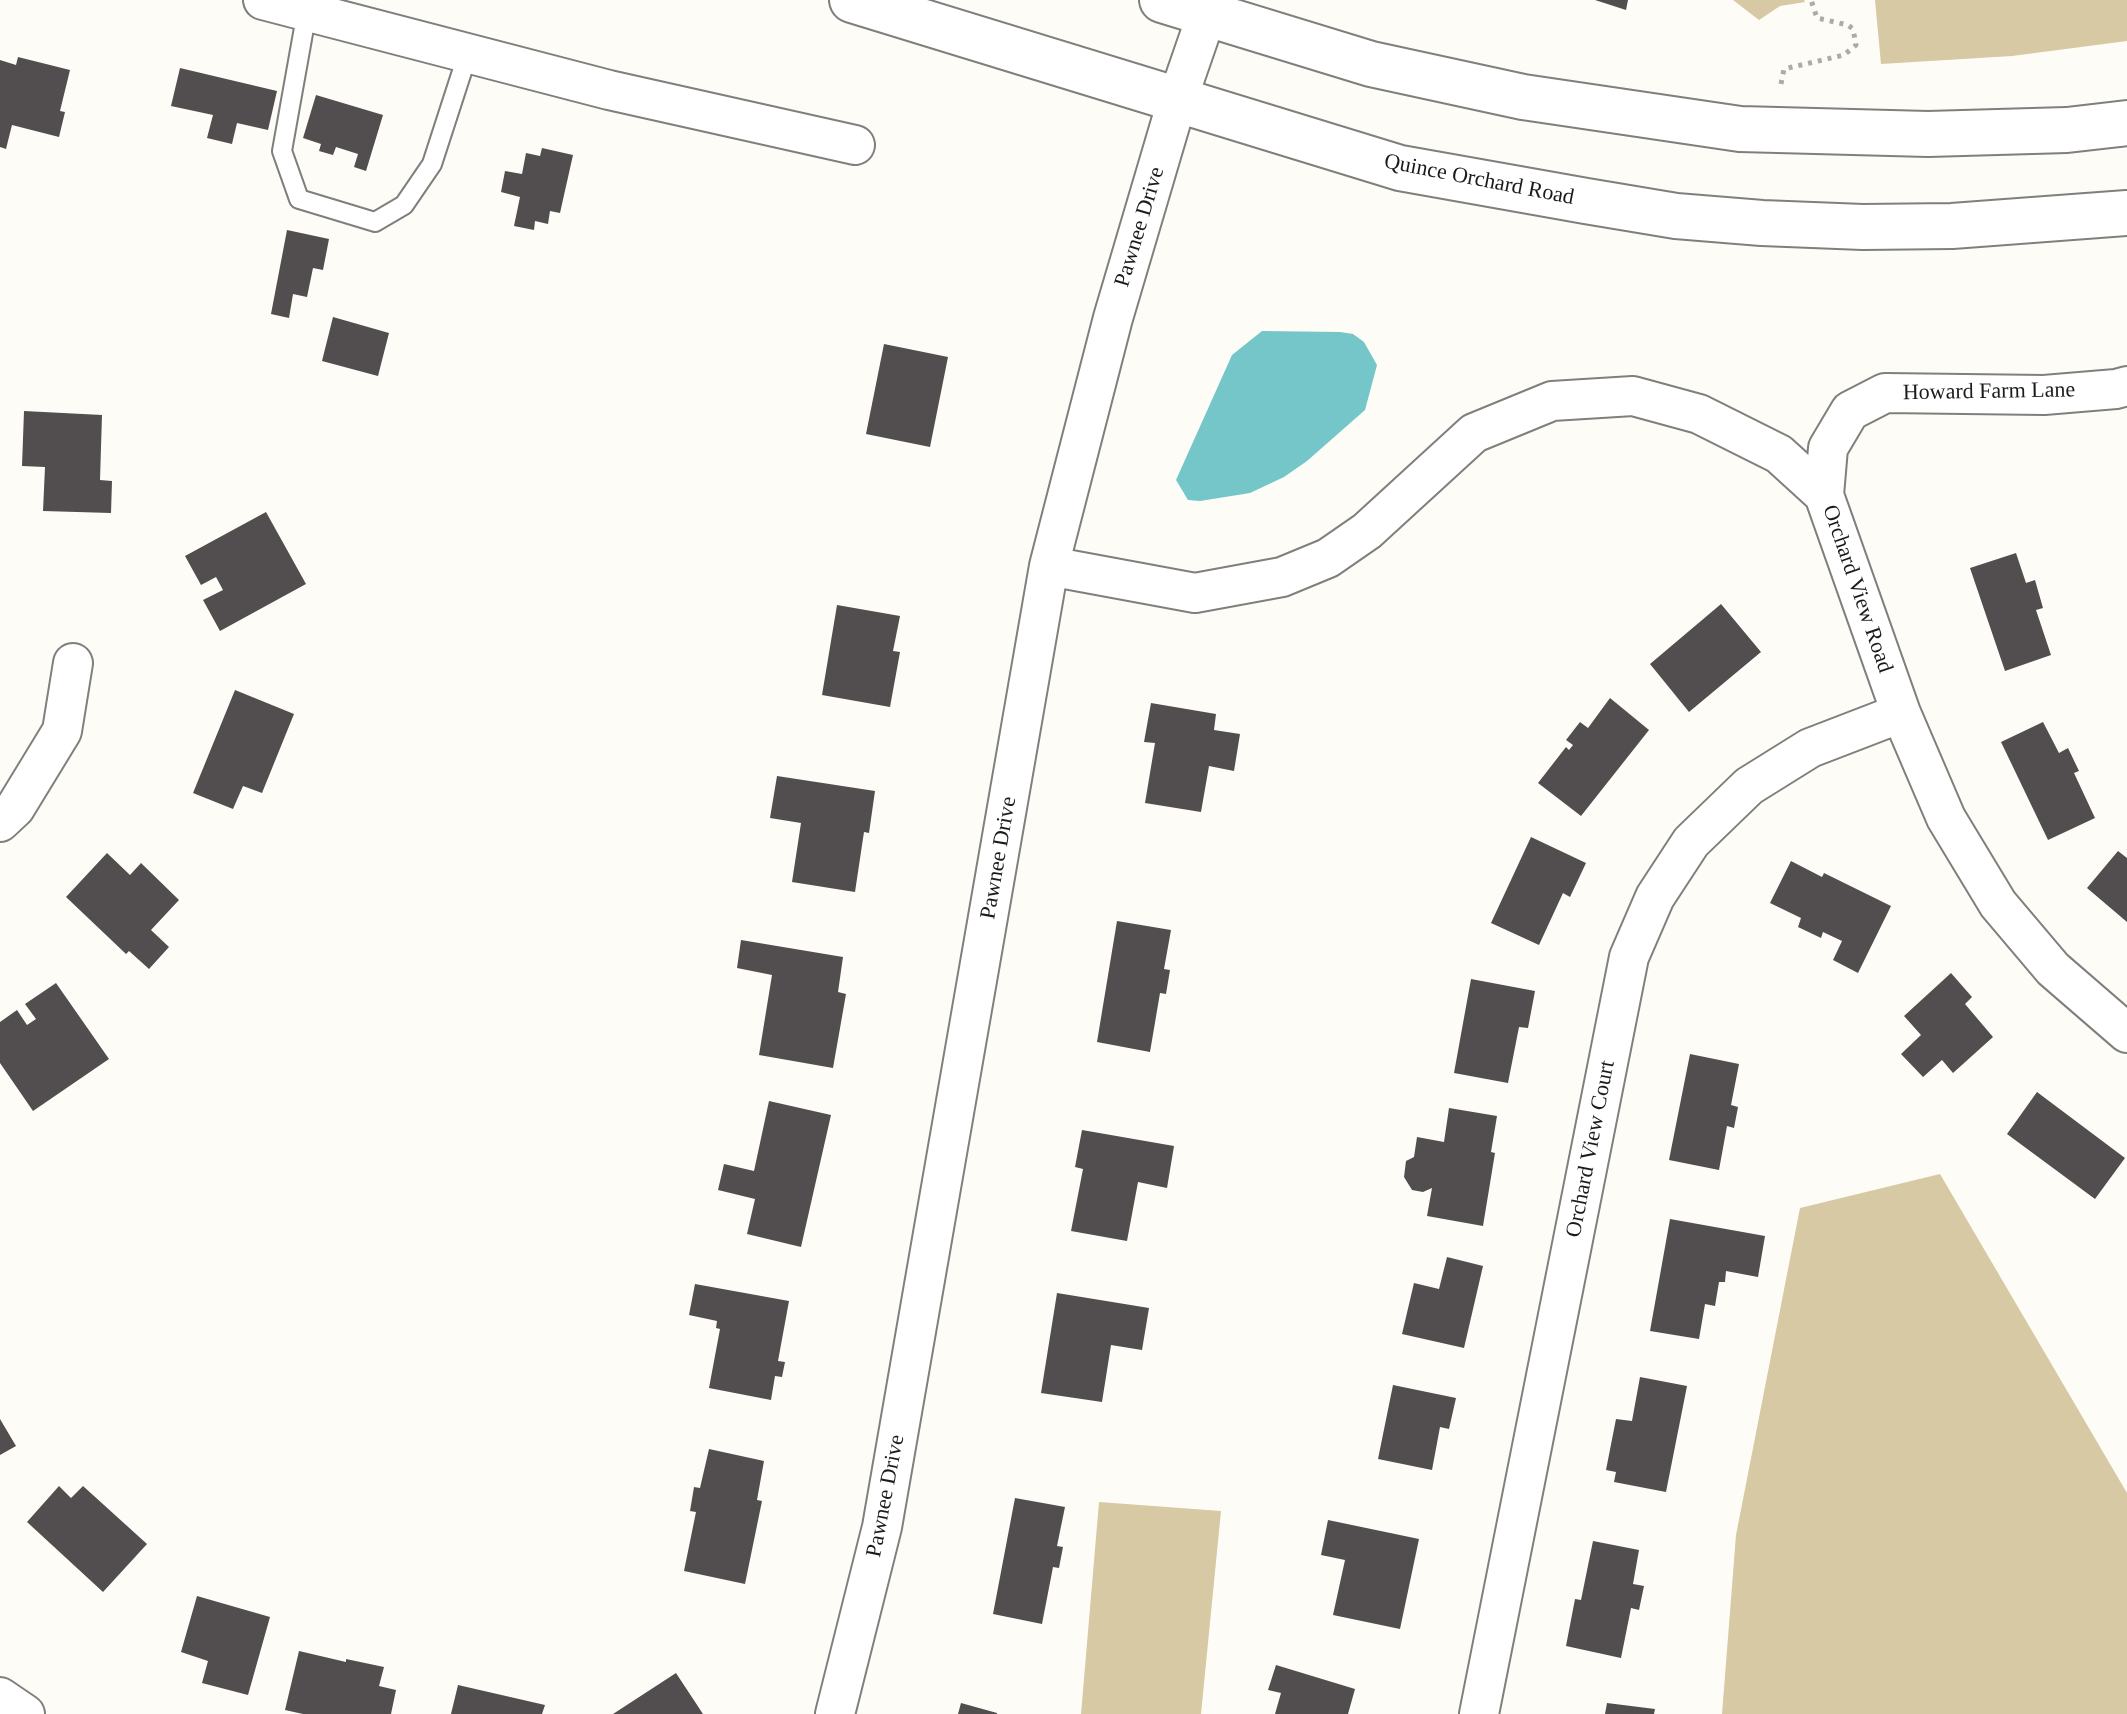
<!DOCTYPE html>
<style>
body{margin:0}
canvas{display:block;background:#fdfcf7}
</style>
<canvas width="2127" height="1714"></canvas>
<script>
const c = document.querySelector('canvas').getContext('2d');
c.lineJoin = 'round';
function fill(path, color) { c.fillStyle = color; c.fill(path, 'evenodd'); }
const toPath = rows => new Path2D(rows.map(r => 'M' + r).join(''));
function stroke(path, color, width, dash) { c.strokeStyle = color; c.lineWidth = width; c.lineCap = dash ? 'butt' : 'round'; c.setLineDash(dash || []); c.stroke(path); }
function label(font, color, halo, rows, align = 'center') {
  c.font = font + ' "Times New Roman",serif'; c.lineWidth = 8; c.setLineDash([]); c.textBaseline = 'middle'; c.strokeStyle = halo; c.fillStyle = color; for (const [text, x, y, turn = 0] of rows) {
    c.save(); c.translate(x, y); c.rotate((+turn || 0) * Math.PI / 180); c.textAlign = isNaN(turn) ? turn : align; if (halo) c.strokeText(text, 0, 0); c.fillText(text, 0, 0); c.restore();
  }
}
fill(toPath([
 [1733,0,1804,0,1805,2,1780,6,1759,20],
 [1875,0,2127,0,2127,41,2012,56,1881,64],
 [1940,1174,2127,1493,2127,1714,1722,1714,1736,1535,1800,1208],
 [1099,1502,1221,1511,1201,1714,1081,1714]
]), '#d7c9a3');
fill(toPath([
 [1262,331,1340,332,1353,334,1364,342,1377,365,1365,410,1307,461,1284,477,1250,493,1200,501,1188,500,1176,480,1232,355]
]), '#75c6c9');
fill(toPath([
 [1595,0,1628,0,1626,10],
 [18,57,70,70,60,111,65,112,59,137,12,125,6,149,0,147,0,60,16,65],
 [180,68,277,91,268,130,237,123,232,144,207,138,213,115,171,106],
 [316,95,383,115,366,171,354,167,358,154,336,147,333,155,319,151,321,144,303,138],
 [542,148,573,155,560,213,550,211,548,224,535,221,534,230,514,226,520,197,501,192,505,171,522,174,526,153,540,156],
 [287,230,329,239,323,270,313,268,307,297,293,294,289,318,271,314],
 [333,317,389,333,378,376,322,361],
 [884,344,948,357,930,447,866,434],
 [24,411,102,415,100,480,112,481,111,513,43,511,45,467,22,466],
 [266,512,306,584,220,631,203,600,223,590,216,577,201,585,185,556],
 [2016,553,2026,583,2035,580,2043,608,2036,610,2051,655,2005,671,1970,568],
 [1721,604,1761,652,1689,712,1650,664],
 [837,605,900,616,893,651,900,652,890,707,822,695],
 [235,690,294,714,262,793,243,786,233,809,193,793],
 [1610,698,1649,730,1581,816,1538,783,1566,747,1569,750,1573,745,1566,740,1580,722,1588,728],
 [1151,703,1216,714,1214,730,1240,734,1234,771,1209,766,1201,812,1145,803,1155,743,1144,742],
 [2043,722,2059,753,2068,748,2079,771,2074,773,2095,818,2048,840,2001,742],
 [777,776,875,791,869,833,864,832,855,892,792,882,801,823,770,818],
 [1531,837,1586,863,1570,897,1563,893,1539,945,1491,923],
 [2118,851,2127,858,2127,922,2087,888],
 [107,853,130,875,141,863,179,900,151,930,169,947,149,969,129,951,126,954,66,897],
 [1791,861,1822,877,1824,873,1891,906,1858,973,1833,960,1842,941,1823,932,1821,938,1798,927,1801,918,1770,903],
 [1117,921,1171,930,1164,969,1170,970,1166,994,1160,993,1150,1052,1097,1042],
 [741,940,843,957,838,992,846,994,833,1068,759,1055,772,975,737,968],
 [1951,973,1972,997,1965,1004,1993,1037,1953,1073,1942,1060,1923,1077,1901,1054,1921,1035,1904,1016],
 [1471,979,1535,991,1528,1028,1519,1027,1508,1083,1454,1073],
 [56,983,109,1059,33,1111,0,1063,0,1022,17,1010,27,1025,36,1019,25,1004],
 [1690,1054,1739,1064,1731,1105,1738,1107,1734,1128,1727,1126,1719,1170,1669,1160],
 [2037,1092,2125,1158,2095,1199,2007,1134],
 [769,1101,831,1115,801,1247,747,1234,755,1199,718,1190,724,1164,754,1171],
 [1449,1108,1497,1116,1491,1152,1495,1153,1483,1226,1427,1216,1432,1188,1423,1192,1412,1190,1404,1177,1406,1161,1414,1157,1417,1137,1444,1142],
 [1082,1130,1174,1146,1167,1188,1138,1182,1127,1241,1071,1231,1083,1169,1075,1167],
 [1670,1219,1765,1236,1758,1277,1726,1271,1725,1282,1719,1282,1715,1306,1705,1304,1699,1339,1650,1331],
 [1447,1257,1483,1266,1464,1348,1402,1334,1414,1283,1439,1289],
 [695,1284,789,1301,778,1361,785,1362,782,1377,775,1376,771,1400,709,1388,720,1329,716,1328,717,1321,689,1315],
 [1057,1293,1149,1308,1142,1350,1111,1345,1102,1402,1041,1393],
 [1640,1377,1687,1386,1666,1492,1614,1482,1616,1472,1606,1470,1616,1419,1632,1421],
 [1393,1385,1456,1398,1449,1429,1440,1427,1432,1470,1378,1459],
 [0,1419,16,1446,0,1455],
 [709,1449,764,1461,757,1500,762,1501,745,1584,684,1571,696,1512,690,1511,694,1487,700,1488],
 [59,1486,71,1498,83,1486,147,1544,103,1592,27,1522],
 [1015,1498,1065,1507,1057,1546,1063,1547,1059,1568,1053,1567,1042,1624,993,1614],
 [1328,1520,1419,1539,1400,1629,1333,1615,1345,1560,1321,1555],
 [1593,1541,1639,1550,1633,1584,1644,1586,1639,1610,1631,1608,1621,1658,1566,1646,1575,1599,1581,1600],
 [197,1596,270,1617,248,1695,202,1683,208,1661,181,1652],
 [299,1651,346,1662,346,1659,384,1667,379,1686,396,1690,391,1714,303,1714,285,1710],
 [1276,1665,1355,1689,1348,1714,1275,1714,1281,1693,1268,1690],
 [676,1673,703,1714,613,1714],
 [458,1685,545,1705,542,1714,451,1714],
 [961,1703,997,1713,997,1714,958,1714],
 [1607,1703,1655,1709,1654,1714,1605,1714]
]), '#524e4f');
const lane = toPath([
 [307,11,282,151,299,199,375,222,404,205,432,164,468,53]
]);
const street = toPath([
 [263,0,609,90,855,145],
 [1824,495,1828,448,1850,411,1885,393,2044,395,2116,389,2127,386],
 [1049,566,1195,593,1282,577,1328,558,1367,531,1474,433,1552,401,1633,396,1699,414,1779,454,1824,495,1901,713,1946,818,1998,904,2053,969,2127,1033],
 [0,822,15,808,62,731,73,663],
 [0,1697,25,1714],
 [835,1714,882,1527,1049,566,1113,318,1178,98,1207,14],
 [1479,1714,1629,957,1655,897,1691,842,1749,786,1810,748,1901,713]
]);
const primary = toPath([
 [852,0,1400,168,1586,201,1676,216,1762,223,1863,227,1952,226,2127,213],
 [1162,0,1371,64,1523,97,1740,129,1928,134,2067,130,2127,123]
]);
stroke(lane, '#807f7c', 22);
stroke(street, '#807f7c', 42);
stroke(primary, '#807f7c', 48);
stroke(toPath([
 [1781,84,1784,69,1844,55,1856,45,1853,29,1848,25,1817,18,1811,0]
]), '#acaba7', 5, [4, 6]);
stroke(lane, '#fff', 18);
stroke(street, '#fff', 38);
stroke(primary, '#fff', 44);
label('22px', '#1b1b19', '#fff', [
 ["Quince Orchard Road",1479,180,11],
 ["Pawnee Drive",1140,227,-73],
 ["Howard Farm Lane",1989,392,-1],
 ["Orchard View Road",1857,589,71],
 ["Pawnee Drive",999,858,-80],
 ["Orchard View Court",1591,1149,-79],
 ["Pawnee Drive",886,1496,-79]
]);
</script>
